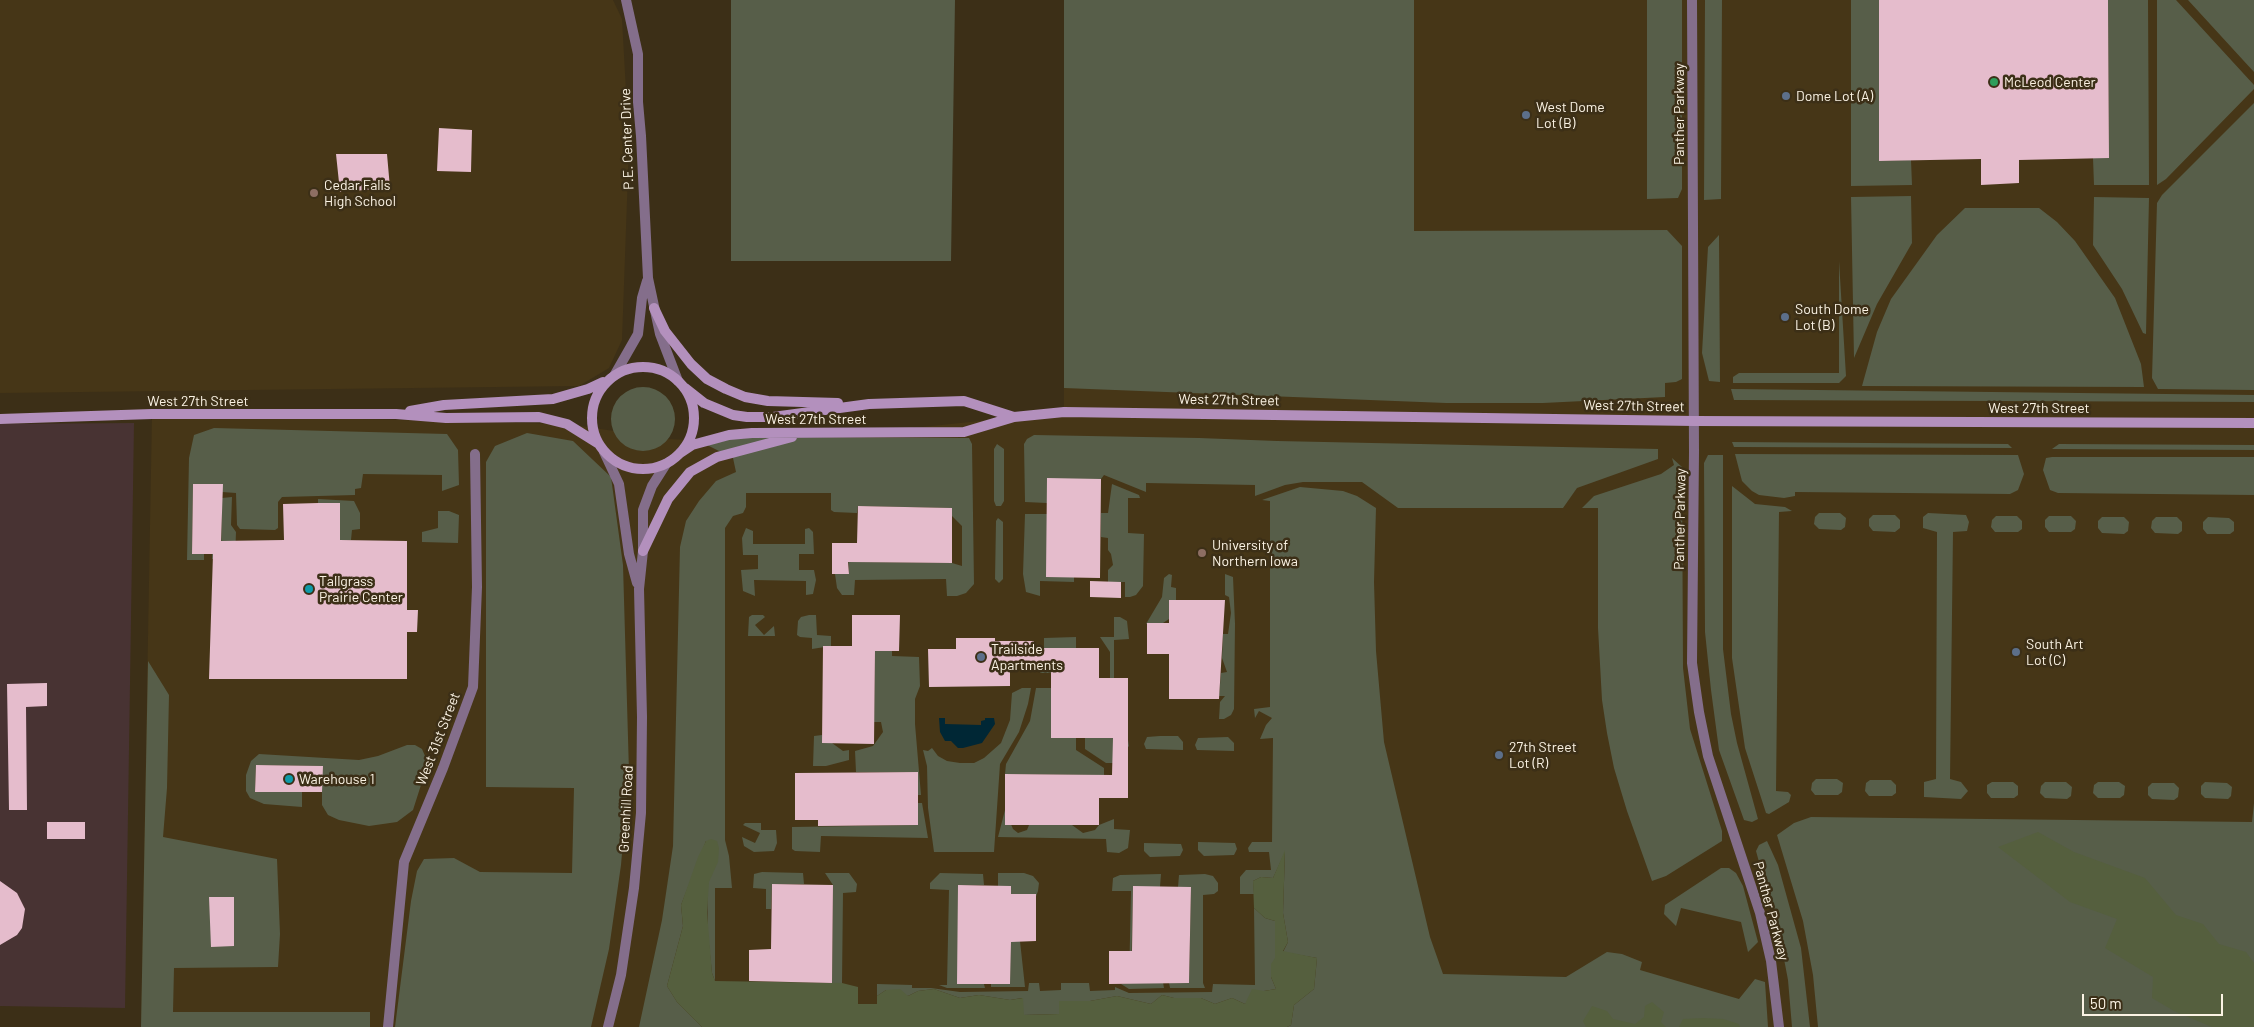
<!DOCTYPE html>
<style>
body{margin:0}
#map{position:relative;width:2254px;height:1027px;overflow:hidden;background:#3c2f17;font-family:Barlow,sans-serif}
canvas{display:block}
.scale{position:absolute;left:2082px;top:994px;width:141px;height:22px;box-sizing:border-box;border:2px solid #fbf3e4;border-top:0;padding-left:6px;font-size:15px;line-height:18px;white-space:nowrap;color:#fbf3e4;-webkit-text-stroke:4px #3c2f17;paint-order:stroke}
</style>
<div id="map">
<canvas width="2254" height="1027"></canvas>
<div class="scale">50 m</div>
</div>
<script>
const c = document.querySelector('canvas').getContext('2d');
c.lineJoin = 'round';
function fill(path, color) { c.fillStyle = color; c.fill(path, 'evenodd'); }
const toPath = rows => new Path2D(rows.map(r => 'M' + r).join(''));
function stroke(path, color, width, dash) { c.strokeStyle = color; c.lineWidth = width; c.lineCap = dash ? 'butt' : 'round'; c.setLineDash(dash || []); c.stroke(path); }
function label(font, color, halo, rows, align = 'center') {
  c.font = font + ' Barlow,sans-serif'; c.lineWidth = 5; c.setLineDash([]); c.textBaseline = 'middle'; c.strokeStyle = halo; c.fillStyle = color; for (const [text, x, y, turn = 0] of rows) {
    c.save(); c.translate(x, y); c.rotate((+turn || 0) * Math.PI / 180); c.textAlign = isNaN(turn) ? turn : align; if (halo) c.strokeText(text, 0, 0); c.fillText(text, 0, 0); c.restore();
  }
}
fill(toPath([
 [134,423,125,1008,0,1006,0,424]
]), '#483333');
fill(toPath([
 [0,0,613,0,622,19,629,145,622,340,609,368,579,386,0,393],
 [1064,0,2254,0,2254,1027,141,1027,152,414,567,424,668,439,762,444,1064,412]
]), '#463617');
fill(toPath([
 [731,0,955,0,951,261,731,261],
 [1064,0,1414,0,1414,231,1667,230,1682,246,1682,379,1676,382,1665,383,1665,397,1543,403,1446,403,1064,388],
 [1647,0,1682,0,1682,189,1678,198,1647,199],
 [1705,0,1722,0,1721,199,1704,200],
 [1851,0,1879,0,1879,161,1911,160,1912,185,1851,186],
 [2108,0,2148,0,2149,185,2094,185,2093,158,2109,158],
 [2157,0,2176,0,2254,85,2254,89,2166,179,2157,185],
 [2188,0,2254,0,2254,72],
 [2254,103,2254,390,2158,389,2152,378,2157,203,2162,195],
 [1911,196,1912,243,1877,304,1854,358,1851,197],
 [2094,197,2149,198,2146,334,2143,333,2122,289,2093,245],
 [1965,208,2039,208,2057,222,2075,241,2115,298,2141,364,2144,387,1862,386,1877,332,1891,299,1937,235],
 [1719,235,1720,382,1709,381,1702,353,1708,247],
 [1839,261,1846,376,1839,383,1733,383,1733,377,1739,373,1839,373],
 '611 419a32 32 0 1 1 64 0a32 32 0 1 1-64 0Z',
 [1731,389,2254,395,2254,402,1734,400],
 [214,428,447,434,458,450,459,485,442,491,442,475,363,474,361,488,355,489,355,495,282,497,278,502,278,528,275,530,240,529,237,525,236,493,222,492,222,484,193,484,192,554,204,554,204,560,187,560,189,458,194,435],
 [527,433,573,441,611,477,623,565,629,772,621,865,609,949,591,1027,395,1027,411,901,417,871,424,859,454,858,480,872,572,873,574,788,486,787,486,462,495,446],
 [1034,435,1199,438,1277,441,1658,449,1658,459,1577,488,1563,508,1398,508,1362,482,1303,482,1285,485,1255,496,1255,485,1146,483,1146,492,1104,475,1101,479,1048,480,1047,503,1025,502,1024,444,1027,439],
 [762,437,969,438,972,444,974,584,966,593,957,596,947,596,946,579,855,580,854,595,842,595,837,588,835,574,849,574,848,553,857,562,952,563,962,566,962,526,952,516,952,508,858,506,857,513,834,512,831,510,831,493,746,493,746,507,743,513,733,516,725,528,725,840,729,856,732,888,715,888,715,981,712,973,708,935,706,841,681,905,683,926,667,986,677,1002,702,1027,639,1027,662,920,673,846,680,547,686,521,699,501,716,481,736,472,733,458,707,445,731,439],
 [1732,442,2008,444,2012,448,1734,447],
 [997,444,1004,449,1004,501,1001,506,996,506,994,501,994,449],
 [2059,444,2254,445,2254,450,2052,449],
 [1735,454,2018,455,2024,474,2018,490,2010,494,1795,492,1795,496,1784,498,1759,495,1752,491,1742,481],
 [1708,455,1723,455,1723,649,1731,714,1737,743,1758,819,1752,822,1744,820,1719,750,1711,690,1705,632,1704,463],
 [2052,457,2254,457,2254,495,2058,493,2050,490,2043,470,2046,458],
 [1672,458,1682,467,1683,668,1690,729,1722,831,1722,841,1666,876,1652,881,1627,811,1614,768,1607,733,1602,700,1598,628,1598,508,1582,508,1594,496,1661,474,1674,465],
 [1112,484,1139,495,1140,498,1128,498,1128,533,1144,534,1143,586,1136,595,1130,597,1125,597,1125,582,1108,582,1108,570,1113,565,1111,554,1108,550,1108,538,1101,537,1101,513,1108,513],
 [1732,486,1755,504,1785,507,1792,511,1779,512,1776,791,1788,792,1791,795,1789,802,1769,814,1766,813,1745,748,1732,658],
 [1300,487,1343,491,1357,496,1376,508,1374,582,1376,651,1384,742,1430,937,1443,974,1566,977,1607,952,1622,954,1642,962,1640,970,1739,999,1755,979,1765,982,1768,1027,1287,1027,1291,1025,1294,1005,1314,989,1317,958,1283,952,1288,942,1283,913,1285,852,1273,878,1261,877,1253,881,1254,894,1240,894,1240,877,1246,870,1271,870,1269,852,1249,852,1248,848,1252,842,1272,842,1273,738,1260,739,1266,725,1272,718,1259,711,1255,718,1254,709,1270,707,1270,501,1262,500],
 [232,497,231,525,236,532,235,560,212,559,212,554,221,554,222,498],
 [318,499,354,501,360,513,360,529,352,530,351,540,340,540,340,503,318,503],
 [438,511,449,511,459,515,458,543,422,542,422,532,438,528],
 [1819,513,1840,513,1846,518,1845,527,1841,530,1819,529,1814,524,1815,517],
 [1928,513,1966,515,1969,522,1967,531,1953,532,1950,779,1961,782,1968,791,1961,799,1924,797,1924,782,1936,779,1937,532,1923,528,1923,517],
 [1025,514,1047,514,1074,577,1074,582,1040,581,1040,596,1026,592,1023,574],
 [1873,515,1895,515,1900,520,1900,528,1895,532,1873,531,1869,526,1869,519],
 [1996,516,2017,516,2022,521,2022,529,2018,532,1995,532,1991,527,1992,520],
 [2049,516,2071,516,2076,521,2075,529,2071,532,2049,532,2045,527,2045,520],
 [2102,517,2124,517,2129,522,2128,531,2124,534,2102,533,2098,528,2098,521],
 [2156,517,2177,517,2182,522,2182,531,2178,534,2155,533,2151,528,2152,521],
 [2208,517,2229,518,2234,522,2234,531,2230,534,2207,534,2203,529,2203,522],
 [998,518,1003,522,1003,579,999,583,995,579,996,521],
 [746,528,753,531,753,544,805,544,805,529,809,528,813,532,814,554,799,554,799,570,814,570,816,580,813,594,806,595,806,581,754,580,755,596,743,591,741,570,758,569,758,555,743,555,742,538],
 [1169,574,1172,575,1171,587,1176,588,1176,600,1169,600,1169,619,1163,623,1146,624,1162,597,1164,578],
 [1225,574,1233,577,1235,624,1234,709,1231,715,1224,719,1219,719,1220,702,1225,696,1219,696,1221,673,1227,672,1222,658,1223,634,1228,634,1231,613,1229,597,1225,595],
 [752,615,763,615,765,617,755,625,764,635,774,626,775,636,748,636,749,617],
 [809,615,816,615,817,635,831,636,831,646,812,649,812,638,800,637,797,635,798,621,801,617],
 [1114,617,1120,617,1127,621,1129,639,1114,640,1114,678,1110,680,1110,652,1100,637,1114,637],
 [1076,637,1076,648,1051,648,1051,673,1040,673,1044,655,1044,638],
 [875,647,892,651,892,656,919,657,920,686,915,699,915,724,921,795,918,795,917,772,856,772,855,751,873,746,883,732,881,722,874,722],
 [148,661,169,695,167,788,163,837,277,859,280,934,278,967,174,968,173,1012,370,1012,370,1027,141,1027],
 [1022,688,1031,688,1028,704,1019,732,1000,764,994,852,934,852,928,808,927,766,923,750,928,751,932,748,938,756,947,761,960,763,974,763,984,758,1001,743,1010,720,1012,693],
 [1036,688,1051,688,1051,737,1076,738,1076,750,1104,768,1104,794,1098,775,1005,774,1006,764,1030,721],
 [1113,730,1113,740,1128,740,1129,746,1114,763,1106,763,1085,749,1085,738],
 [822,735,822,743,832,743,843,751,849,750,849,760,826,766,813,766,814,736],
 [1160,736,1178,736,1183,742,1183,750,1146,749,1144,744,1147,737],
 [1228,737,1234,743,1234,751,1197,750,1195,745,1198,738],
 [407,745,415,745,422,749,428,763,413,810,397,822,369,826,339,820,328,815,322,805,322,766,256,765,255,792,302,792,302,807,264,804,250,798,246,791,246,775,251,761,259,754,359,760,378,756],
 [1816,779,1837,779,1843,783,1842,792,1838,795,1815,795,1811,790,1812,783],
 [1870,780,1891,780,1896,785,1896,793,1892,796,1869,796,1865,791,1866,783],
 [1992,782,2013,782,2018,786,2018,795,2014,798,1991,798,1987,793,1987,785],
 [2045,782,2066,782,2072,787,2071,796,2067,799,2045,798,2040,793,2041,786],
 [2098,782,2119,782,2125,786,2124,795,2120,798,2098,798,2093,793,2094,785],
 [2205,782,2227,783,2232,787,2231,796,2228,799,2205,798,2201,794,2201,786],
 [2152,783,2174,783,2179,788,2178,797,2174,800,2152,799,2148,795,2148,787],
 [918,803,922,803,928,838,821,836,820,852,795,851,792,849,792,827,918,825],
 [2254,803,2254,1027,1818,1027,1813,975,1803,921,1777,835,1794,823,1811,817,2252,822],
 [1005,810,1013,829,1018,833,1027,830,1029,825,1072,825,1083,833,1095,830,1099,825,1114,819,1114,829,1130,830,1128,848,1119,853,1107,852,1106,839,998,837],
 [745,823,761,823,761,830,776,830,777,843,774,851,754,852,744,846,742,837,755,843,760,833,743,825],
 [1767,841,1778,865,1801,948,1810,1027,1792,1027,1788,980,1780,938,1756,851,1759,845],
 [1198,842,1235,843,1237,849,1234,855,1204,856,1198,850],
 [1144,843,1181,844,1183,850,1180,856,1150,857,1144,851],
 [1721,868,1729,868,1736,873,1743,886,1758,942,1748,952,1741,922,1681,908,1676,926,1664,914,1665,905],
 [762,872,803,873,804,884,772,884,771,909,766,909,766,889,753,888,754,874],
 [825,873,849,873,857,884,856,892,843,893,842,983,832,983,833,885],
 [940,873,983,874,984,885,958,885,985,988,947,988,939,985,947,985,949,890,930,889,930,883],
 [998,873,1024,873,1033,876,1039,883,1038,891,1020,941,1025,987,991,987,991,984,1010,984,1011,886,998,886],
 [1161,874,1160,887,1133,887,1131,982,1163,982,1164,988,1129,989,1121,984,1129,983,1131,891,1112,891,1113,878,1120,875],
 [1205,874,1213,876,1218,883,1218,891,1214,894,1203,895,1203,983,1205,988,1170,988,1169,983,1189,982,1191,888,1178,887,1179,875],
 [1254,908,1265,918,1275,921,1275,959,1271,977,1276,989,1264,991,1245,1004,1232,998,1215,1004,1201,998,1174,998,1162,995,1151,1004,1117,996,1090,1001,1059,1001,1059,1014,1023,1015,1022,998,1010,1000,979,995,960,998,934,989,918,991,908,996,886,990,877,996,877,984,912,985,912,988,931,988,960,992,1028,991,1029,983,1039,983,1040,991,1061,990,1061,983,1089,983,1090,991,1115,990,1115,987,1129,993,1212,992,1213,984,1255,985]
]), '#575e49');
fill(toPath([
 [2038,832,2074,852,2145,878,2176,915,2203,924,2219,944,2246,952,2254,963,2254,1027,2212,1027,2174,1011,2152,998,2153,977,2105,948,2117,919,2070,902,1998,847],
 [711,839,717,841,719,848,718,862,709,882,707,912,712,973,715,981,842,983,858,987,858,1004,877,1004,877,996,886,990,900,989,908,996,918,991,934,989,960,998,979,995,1010,1000,1023,998,1024,1015,1059,1014,1059,1001,1090,1001,1117,996,1151,1004,1162,995,1174,998,1201,998,1215,1004,1232,998,1245,1004,1252,989,1264,991,1276,989,1271,977,1271,964,1275,958,1275,921,1265,918,1254,908,1253,881,1261,877,1273,878,1285,850,1283,913,1288,942,1283,951,1317,958,1314,989,1294,1005,1291,1025,1287,1027,702,1027,677,1002,667,986,683,926,681,905,698,857,706,841],
 [1652,1002,1664,1012,1661,1022,1666,1027,1586,1027,1583,1021,1592,1006,1607,1011,1613,1019,1635,1024,1644,1017,1645,1006],
 [1703,1018,1723,1019,1739,1024,1740,1027,1679,1027,1683,1019]
]), '#555f3e');
fill(toPath([
 [939,718,945,718,945,724,981,725,981,721,985,720,985,718,994,718,995,724,982,743,963,748,958,748,951,741,945,741,940,732]
]), '#002735');
fill(toPath([
 [1879,0,2108,0,2109,158,2019,160,2019,183,1981,185,1981,159,1879,161],
 [439,128,472,130,471,172,437,171],
 [336,154,387,154,390,188,340,192],
 [1047,478,1101,479,1100,578,1046,577],
 [193,484,223,484,221,541,284,540,283,504,318,503,340,503,340,540,407,541,407,610,418,610,417,632,407,632,407,679,209,679,213,554,192,554],
 [858,506,952,508,952,563,848,562,849,574,832,574,832,543,857,543],
 [1090,581,1121,582,1121,598,1090,597],
 [1169,600,1225,600,1219,699,1169,699,1169,654,1147,654,1147,623,1169,623],
 [852,615,900,615,899,651,875,651,874,744,822,743,823,646,852,646],
 [956,638,995,638,995,641,1034,641,1034,648,1099,648,1099,678,1128,678,1128,798,1099,798,1099,825,1005,825,1005,774,1112,775,1113,738,1051,738,1051,668,1010,668,1010,686,929,687,928,649,956,649],
 [47,683,47,706,26,707,27,810,9,810,7,684],
 [256,765,323,766,322,792,255,792],
 [918,772,918,825,818,826,818,820,795,820,795,773],
 [47,822,85,822,85,839,47,839],
 [0,881,17,893,25,909,22,928,17,935,0,945],
 [772,884,833,885,832,983,749,981,749,950,771,949],
 [958,885,1011,886,1011,894,1036,894,1036,941,1011,942,1010,984,957,984],
 [1133,886,1191,887,1189,983,1109,984,1109,951,1132,951],
 [209,897,234,897,234,946,211,947]
]), '#e5bccc');
stroke(toPath([
 [626,0,638,54,638,102,641,136,648,278,660,334,678,381],
 [1692,0,1694,452,1692,663,1699,712,1708,756,1760,913,1771,961,1779,1027],
 [614,376,638,334,642,298,647,281],
 [388,1027,404,862,443,768,473,687,477,587,475,454]
]), '#846e8b', 10);
stroke(toPath([
 [604,452,619,484,629,554,637,583],
 [608,1027,621,975,634,888,641,813,642,717,639,589,643,551,643,510,652,486,666,464]
]), '#846e8b', 10);
stroke(toPath([
 [654,308,665,331,691,364,707,379,726,389,745,397,768,401,838,403],
 '592 418a51 51 0 1 1 102 0a51 51 0 1 1-102 0Z',
 [685,388,704,403,733,415,747,417,773,417,869,404,964,401,1014,417],
 [410,411,444,405,553,399,588,389,603,382],
 [0,419,152,414,396,414,446,418,539,417,567,424,599,444],
 [680,453,692,445,729,435,752,433,964,432,1014,417,1064,412,1694,421,2254,423],
 [643,551,668,499,690,472,717,457,792,437]
]), '#b390bd', 10);
for (const [x, y, r, color] of [
 [1994,82,5,"#2e9e5b"],
 [1786,96,5,"#5c6f8a"],
 [1526,115,5,"#5c6f8a"],
 [314,193,5,"#8d6e63"],
 [1785,317,5,"#5c6f8a"],
 [1202,553,5,"#8d6e63"],
 [309,589,5,"#0f9aa8"],
 [2016,652,5,"#5c6f8a"],
 [981,657,5,"#5c6f8a"],
 [1499,755,5,"#5c6f8a"],
 [289,779,5,"#0f9aa8"]
]) { const dot = new Path2D(); dot.arc(x, y, r, 0, 2 * Math.PI); c.fillStyle = color; c.fill(dot); stroke(dot, '#3c2f17', 2); }
label('14px', '#fbf3e4', '#3c2f17', [
 ["McLeod Center",2004,82],
 ["Dome Lot (A)",1796,96],
 ["West Dome",1536,107],
 ["Lot (B)",1536,123],
 ["Cedar Falls",324,185],
 ["High School",324,201],
 ["South Dome",1795,309],
 ["Lot (B)",1795,325],
 ["University of",1212,545],
 ["Northern Iowa",1212,561],
 ["Tallgrass",319,581],
 ["Prairie Center",319,597],
 ["South Art",2026,644],
 ["Lot (C)",2026,660],
 ["Trailside",991,649],
 ["Apartments",991,665],
 ["27th Street",1509,747],
 ["Lot (R)",1509,763],
 ["Warehouse 1",299,779]
], 'left');
label('14px', '#fbf3e4', '#3c2f17', [
 ["Panther Parkway",1679,114,-90],
 ["P.E. Center Drive",627,139,-92],
 ["West 27th Street",1229,400,1],
 ["West 27th Street",198,401],
 ["West 27th Street",1634,406,1],
 ["West 27th Street",2039,408],
 ["West 27th Street",816,419],
 ["Panther Parkway",1680,519,-89],
 ["West 31st Street",438,739,-69],
 ["Greenhill Road",626,809,-87],
 ["Panther Parkway",1771,911,75]
]);
</script>
